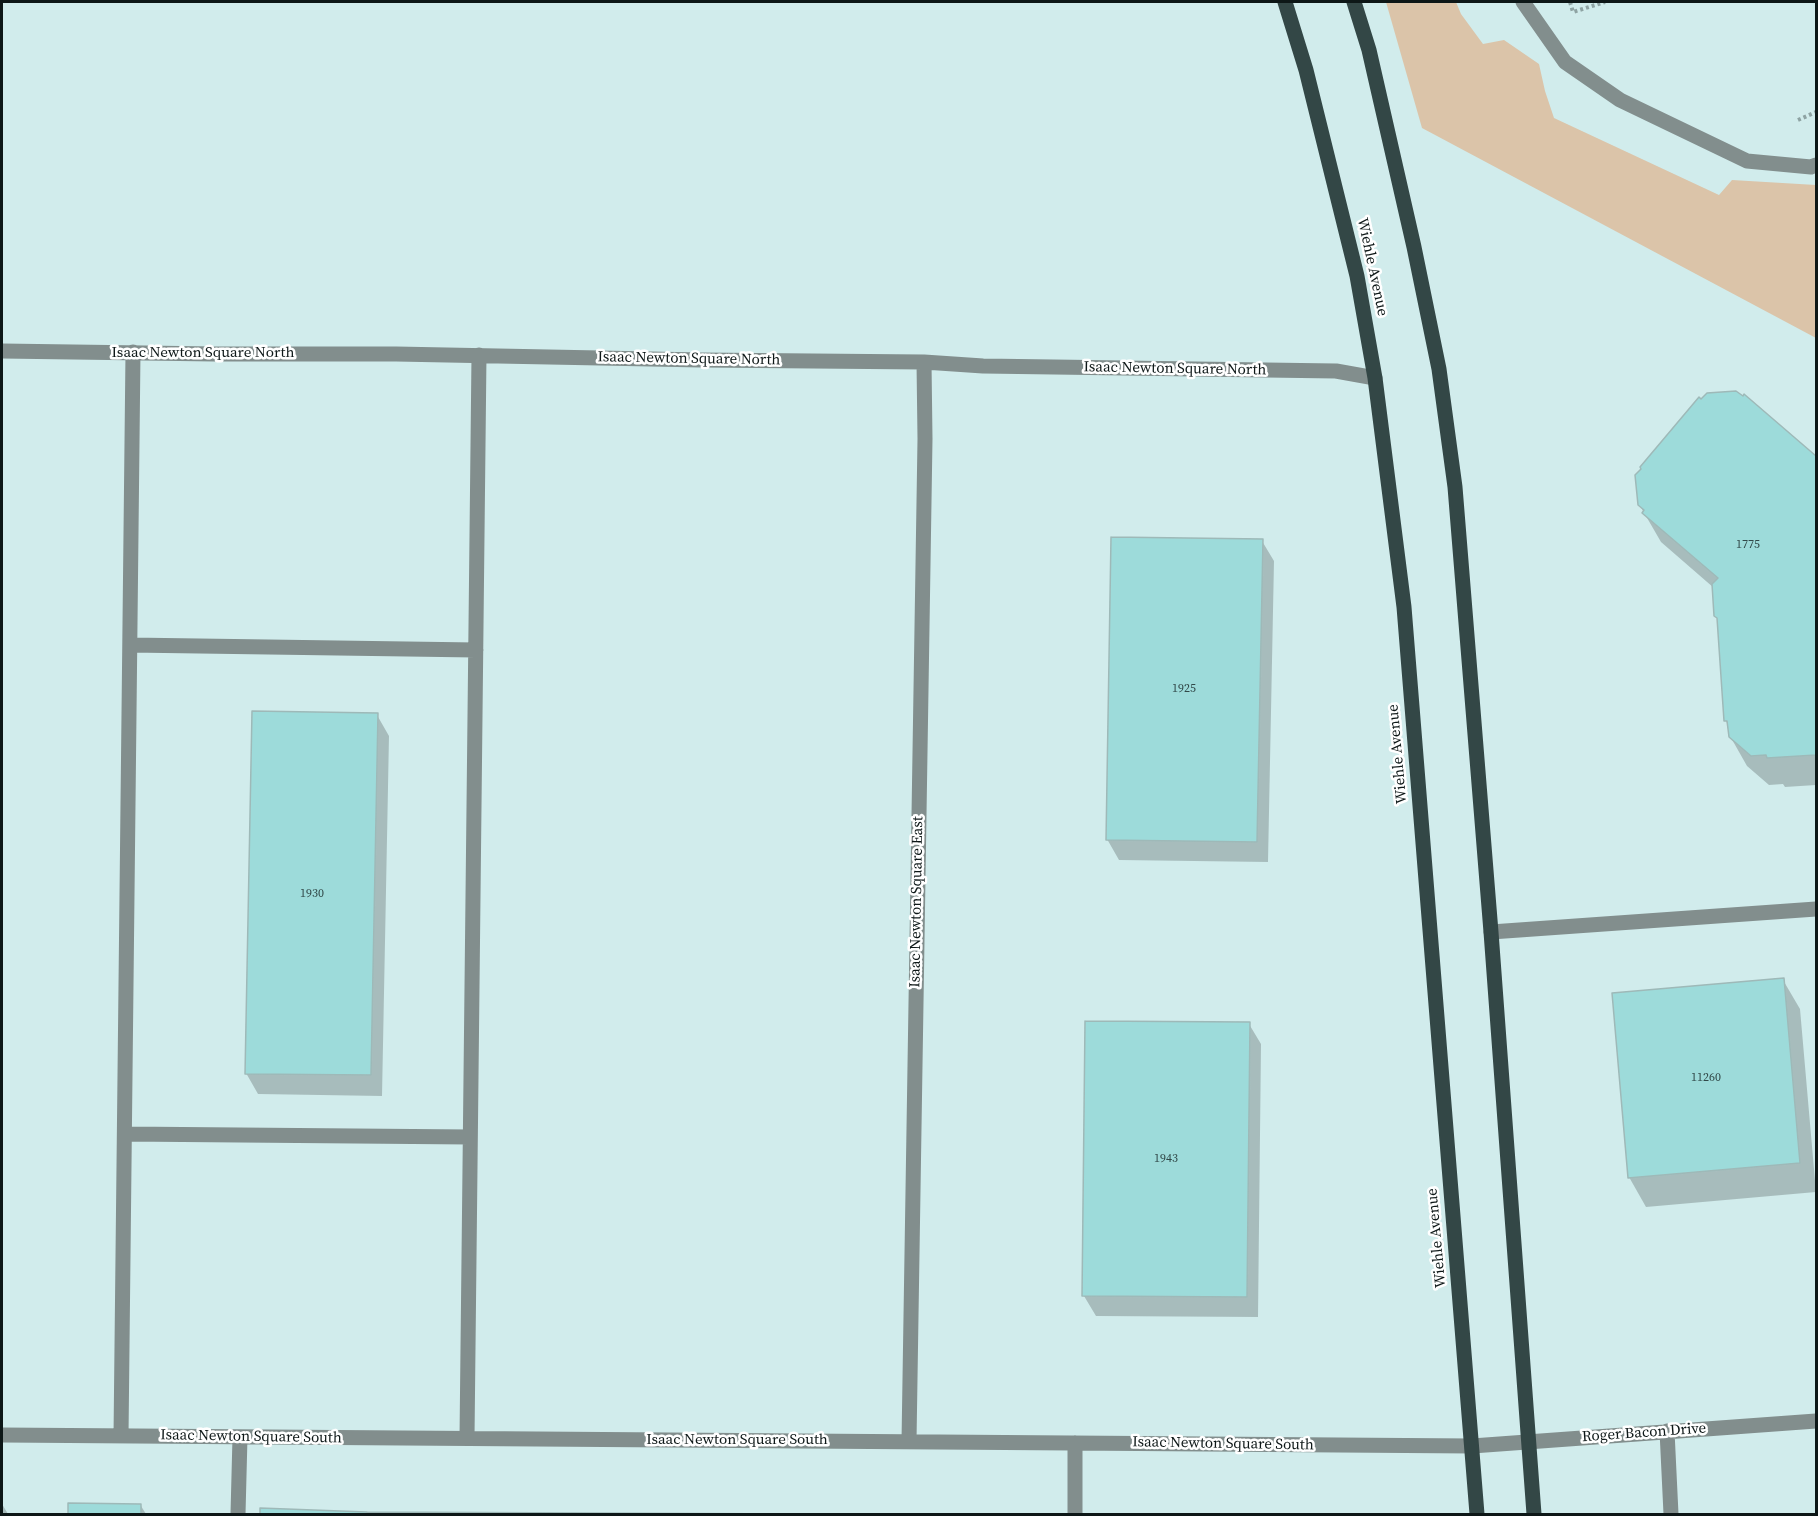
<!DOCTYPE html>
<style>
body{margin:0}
#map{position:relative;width:1818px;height:1516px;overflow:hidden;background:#d1ecec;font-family:"Source Serif 4",serif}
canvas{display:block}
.frame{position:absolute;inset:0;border:3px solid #0d1717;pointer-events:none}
</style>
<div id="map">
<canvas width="1818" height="1516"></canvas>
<div class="frame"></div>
</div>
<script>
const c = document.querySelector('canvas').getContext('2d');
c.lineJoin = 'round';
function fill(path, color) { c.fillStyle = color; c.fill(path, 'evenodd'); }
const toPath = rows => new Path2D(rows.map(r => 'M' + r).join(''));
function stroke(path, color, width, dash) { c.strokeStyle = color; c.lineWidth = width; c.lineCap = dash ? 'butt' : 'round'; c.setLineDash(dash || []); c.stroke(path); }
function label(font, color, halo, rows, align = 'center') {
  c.font = font + ' "Source Serif 4",serif'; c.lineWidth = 5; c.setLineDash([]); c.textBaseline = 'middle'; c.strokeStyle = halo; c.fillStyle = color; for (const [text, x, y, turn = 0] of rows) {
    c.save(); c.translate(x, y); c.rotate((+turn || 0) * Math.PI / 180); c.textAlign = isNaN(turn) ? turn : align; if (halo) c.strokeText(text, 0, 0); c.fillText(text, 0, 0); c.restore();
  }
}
fill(toPath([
 [1386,2,1456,2,1461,14,1483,44,1504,40,1539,64,1545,91,1554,118,1719,195,1732,180,1816,185,1816,338,1422,128]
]), '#dbc4a9');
fill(toPath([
 [1744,396,1816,458,1816,785,1785,787,1783,784,1769,785,1747,766,1730,736,1729,727,1726,721,1719,621,1714,588,1661,542,1639,504],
 [1262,541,1274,561,1268,862,1119,860,1107,839],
 [377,715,389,736,382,1096,258,1094,246,1073],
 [1783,980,1800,1009,1816,1192,1646,1207,1629,1177],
 [1249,1024,1261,1044,1258,1317,1096,1316,1084,1296],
 [2,1504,8,1514,2,1514],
 [70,1504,141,1506,146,1514,69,1514],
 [262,1510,367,1513,548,1514,261,1514]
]), '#0003');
const building = toPath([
 [1736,391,1743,396,1744,394,1816,456,1816,755,1767,758,1766,755,1751,756,1729,737,1727,721,1724,721,1717,618,1714,616,1712,584,1718,578,1642,513,1644,510,1638,505,1635,475,1641,469,1640,467,1699,397,1701,399,1707,393,1736,391],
 [1111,537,1263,539,1257,842,1106,840,1111,537],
 [252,711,378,713,371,1075,245,1074,252,711],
 [1784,978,1800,1163,1628,1178,1612,993,1784,978],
 [1085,1021,1250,1022,1247,1297,1082,1296,1085,1021],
 [68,1503,141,1504,141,1514,68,1514,68,1503],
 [260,1508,367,1512,367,1514,260,1514,260,1508],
 [367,1512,590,1513,590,1514,367,1514,367,1512],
 [590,1513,802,1514,590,1514,590,1513]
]);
fill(building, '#9ddbda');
stroke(building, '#9eb9b8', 1.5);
stroke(toPath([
 [1570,2,1573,12,1605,2],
 [1798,120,1816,112]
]), '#8ea3a3', 4, [3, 3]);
stroke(toPath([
 [1523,2,1565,62,1620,100,1747,161,1811,167,1816,165],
 [2,351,215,354,396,354,702,360,924,362,983,366,1336,371,1375,378],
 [130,645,476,650],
 [1491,932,1816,909],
 [125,1134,470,1137],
 [1667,1431,1671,1514],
 [2,1435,1472,1446,1816,1421],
 [121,1436,133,352],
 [467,1438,479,355],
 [909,1441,925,439,924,362],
 [238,1514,240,1437],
 [1075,1514,1075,1443]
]), '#828e8d', 15);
stroke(toPath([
 [1285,2,1306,70,1357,276,1375,378,1404,607,1477,1514],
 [1354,2,1369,50,1414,247,1439,369,1455,487,1491,932,1534,1514]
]), '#334746', 15);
label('12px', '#314848', null, [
 ["1775",1748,545],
 ["1925",1184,689],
 ["1930",312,894],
 ["11260",1706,1078],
 ["1943",1166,1159]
]);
label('15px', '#0d1717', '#fff', [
 ["Wiehle Avenue",1372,267,78],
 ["Isaac Newton Square North",203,353],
 ["Isaac Newton Square North",689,359,1],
 ["Isaac Newton Square North",1175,369,1],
 ["Wiehle Avenue",1398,754,-95],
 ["Isaac Newton Square East",917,902,-89],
 ["Wiehle Avenue",1437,1238,-95],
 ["Roger Bacon Drive",1644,1433,-4],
 ["Isaac Newton Square South",251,1437,1],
 ["Isaac Newton Square South",737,1440],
 ["Isaac Newton Square South",1223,1444,1]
]);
</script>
